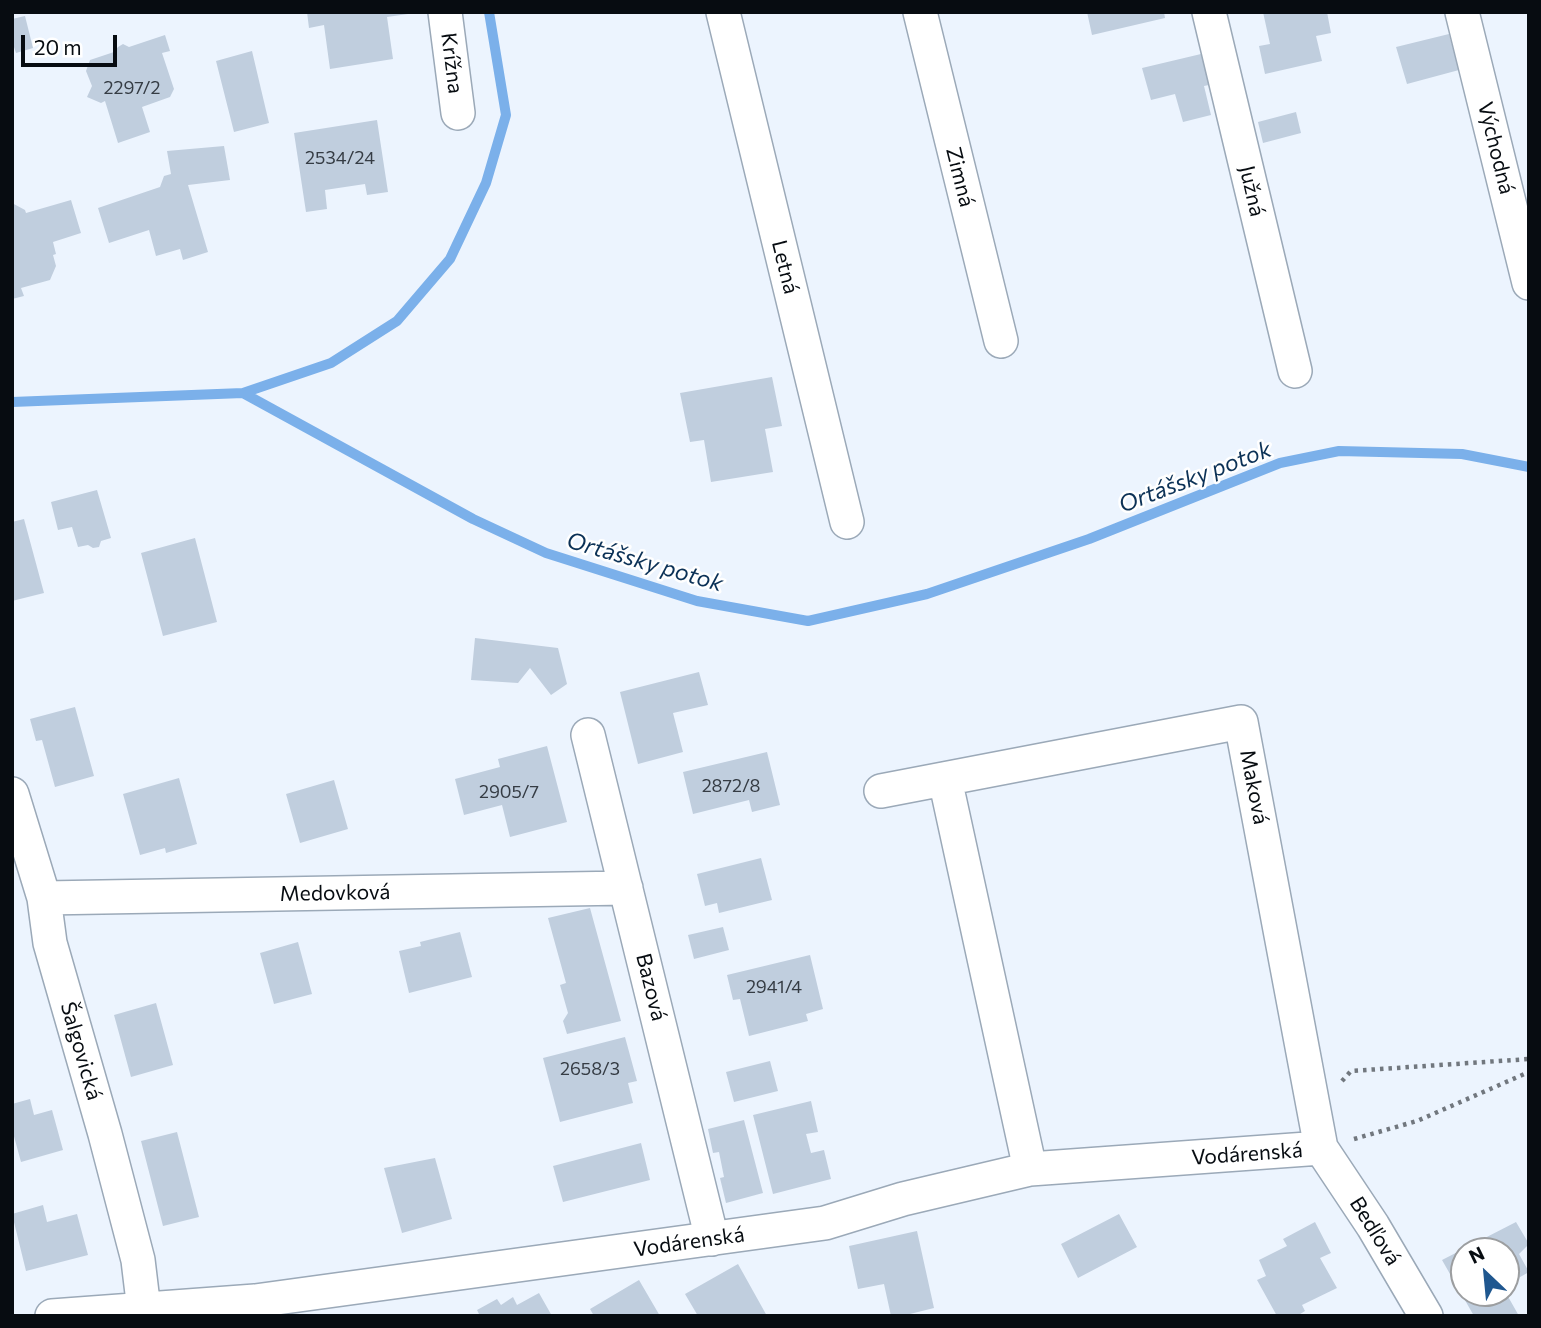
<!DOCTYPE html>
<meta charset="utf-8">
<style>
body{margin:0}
#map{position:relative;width:1541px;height:1328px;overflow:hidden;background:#ecf4fe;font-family:Commissioner,sans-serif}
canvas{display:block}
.frame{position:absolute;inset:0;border:14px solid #070c11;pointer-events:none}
.north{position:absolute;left:1450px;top:1237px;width:70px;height:70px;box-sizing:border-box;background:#fff;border:2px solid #9c9ea0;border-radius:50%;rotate:334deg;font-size:19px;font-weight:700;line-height:28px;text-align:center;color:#070c11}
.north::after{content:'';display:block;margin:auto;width:24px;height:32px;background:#1f578f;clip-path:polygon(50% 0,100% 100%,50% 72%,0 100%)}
.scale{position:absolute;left:21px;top:35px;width:96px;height:32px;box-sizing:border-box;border:4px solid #070c11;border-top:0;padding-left:9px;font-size:21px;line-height:24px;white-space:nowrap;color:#070c11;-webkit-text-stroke:5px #fff;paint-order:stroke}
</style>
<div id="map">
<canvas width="1541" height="1328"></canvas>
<div class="frame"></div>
<div class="north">N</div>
<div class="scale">20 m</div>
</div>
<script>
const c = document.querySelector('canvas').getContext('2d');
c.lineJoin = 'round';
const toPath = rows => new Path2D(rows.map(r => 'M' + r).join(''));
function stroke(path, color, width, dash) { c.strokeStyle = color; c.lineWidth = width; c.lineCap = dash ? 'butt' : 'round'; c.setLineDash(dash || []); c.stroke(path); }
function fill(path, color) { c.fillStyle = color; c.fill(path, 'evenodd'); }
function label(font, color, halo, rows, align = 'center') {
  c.font = font + ' Commissioner,sans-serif'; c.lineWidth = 5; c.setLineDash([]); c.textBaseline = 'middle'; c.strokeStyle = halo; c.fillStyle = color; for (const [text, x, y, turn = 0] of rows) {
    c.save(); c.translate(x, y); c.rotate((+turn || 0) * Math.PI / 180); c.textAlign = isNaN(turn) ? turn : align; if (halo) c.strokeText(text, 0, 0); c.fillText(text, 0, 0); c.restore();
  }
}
stroke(toPath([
 [243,393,331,363,397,321,450,259,486,183,506,115,489,12],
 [12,402,243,393,473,519,546,553,697,601,808,621,927,594,1089,539,1280,463,1339,451,1462,454,1529,467]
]), '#7bb0ea', 10);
fill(toPath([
 [307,12,408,12,408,14,387,17,393,59,330,69,324,25,309,28],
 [1087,12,1164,12,1165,18,1092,35],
 [1263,12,1327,12,1331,33,1316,36,1322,61,1265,74,1259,46,1270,44],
 [25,16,33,48,16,53,14,47,12,48,12,19],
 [1449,34,1459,70,1407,84,1396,47],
 [165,35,170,51,162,53,174,89,170,97,142,107,150,132,118,143,105,101,101,103,87,97,92,86,86,71,90,60,114,52,118,47,123,44,129,47],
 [252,51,269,123,234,132,216,61],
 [1201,54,1209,85,1204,86,1211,115,1183,122,1175,94,1151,100,1142,68],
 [1296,112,1301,133,1263,143,1258,122],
 [377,120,388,192,367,195,365,184,325,190,327,209,306,212,294,133],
 [224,146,230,180,188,185,208,252,183,260,180,249,156,256,149,230,109,243,98,208,160,187,164,176,171,174,167,151],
 [71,200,81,233,53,242,56,254,53,255,56,266,50,280,21,288,24,296,12,299,12,203,25,210,26,213],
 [772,377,782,426,765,429,773,472,711,482,704,440,690,442,680,393],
 [97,490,111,538,101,541,99,547,93,548,88,545,78,547,72,527,58,530,51,502],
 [24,519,44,593,12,601,12,522],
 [195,538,217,622,163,636,141,553],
 [475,638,558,648,567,684,551,695,530,668,518,683,471,680],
 [699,672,708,705,673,713,683,752,638,764,620,692],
 [75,707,94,776,55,787,42,740,36,741,30,719],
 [547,746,567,822,510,837,502,805,464,815,455,779,500,767,498,759],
 [767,752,780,805,752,812,749,800,693,814,683,772],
 [179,778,197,844,166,853,165,848,140,855,123,794],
 [334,780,348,829,300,843,286,794],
 [761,858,772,900,719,913,717,903,705,906,697,874],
 [590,908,621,1021,567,1034,563,1021,568,1013,560,985,566,983,548,918],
 [723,927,729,950,694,959,688,935],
 [460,932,472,977,409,993,399,951,421,946,420,942],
 [298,942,312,994,274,1004,260,953],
 [810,955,823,1009,806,1014,808,1021,749,1036,740,999,733,1000,727,975],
 [156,1003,173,1065,131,1077,114,1015],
 [625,1037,637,1081,628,1083,633,1103,560,1122,543,1058],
 [770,1061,778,1091,734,1102,726,1072],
 [30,1099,34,1115,52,1110,63,1150,21,1162,12,1129,12,1104],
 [811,1101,818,1132,806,1134,811,1153,824,1150,831,1179,773,1194,753,1115],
 [744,1120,763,1193,726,1203,720,1178,724,1177,719,1152,713,1153,708,1129],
 [177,1132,199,1217,163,1226,141,1141],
 [641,1143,650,1180,563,1202,553,1166],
 [435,1158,452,1219,402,1233,384,1168],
 [43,1205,47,1222,77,1214,88,1255,26,1271,12,1214],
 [1119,1214,1137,1247,1078,1278,1061,1244],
 [1315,1222,1331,1253,1320,1258,1337,1288,1302,1305,1305,1311,1297,1316,1277,1316,1257,1280,1266,1276,1259,1260,1287,1246,1283,1239],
 [1516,1222,1529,1244,1519,1254,1529,1272,1506,1285,1506,1251,1464,1251,1464,1293,1506,1293,1519,1316,1474,1316,1442,1260],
 [917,1231,934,1308,902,1316,891,1316,884,1284,858,1289,849,1246],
 [738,1264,767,1316,698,1316,685,1294],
 [639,1280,660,1316,594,1316,590,1309],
 [539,1293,552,1316,480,1316,477,1310,497,1299,501,1305,513,1297,517,1305]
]), '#c0cede');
const minor = toPath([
 [445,12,458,113],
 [723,12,847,522],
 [920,12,1001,341],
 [1209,12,1295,371],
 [1462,12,1529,283],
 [588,735,712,1239],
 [945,779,1030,1169],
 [881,791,1241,722,1321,1148,1373,1226,1426,1316],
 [12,794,44,898,50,943,105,1134,138,1260,144,1310],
 [44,898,626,888],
 [52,1316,255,1301,825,1223,903,1199,1030,1169,1321,1148]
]);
stroke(minor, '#9ba9b8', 36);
stroke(toPath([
 [1342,1081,1351,1071,1529,1059],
 [1354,1139,1417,1121,1529,1072]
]), '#71777e', 4.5, [3.5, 5]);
stroke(minor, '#fff', 33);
label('18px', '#353c44', null, [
 ["2297/2",132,88],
 ["2534/24",340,158],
 ["2872/8",731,786],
 ["2905/7",509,792],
 ["2941/4",774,987],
 ["2658/3",590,1069]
]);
label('21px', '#070c11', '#fff', [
 ["Krížna",452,63,83],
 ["Východná",1496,148,76],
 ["Zimná",960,177,76],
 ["Južná",1252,191,77],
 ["Letná",785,267,76],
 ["Maková",1254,787,79],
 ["Medovková",335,893,-1],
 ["Bazová",651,987,76],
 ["Šalgovická",81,1051,74],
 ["Vodárenská",1247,1154,-4],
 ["Bedľová",1375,1231,58],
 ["Vodárenská",689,1242,-8]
]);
label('italic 23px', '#0b3156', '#fff', [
 ["Ortášsky potok",1195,477,-21],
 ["Ortášsky potok",645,562,16]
]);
</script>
